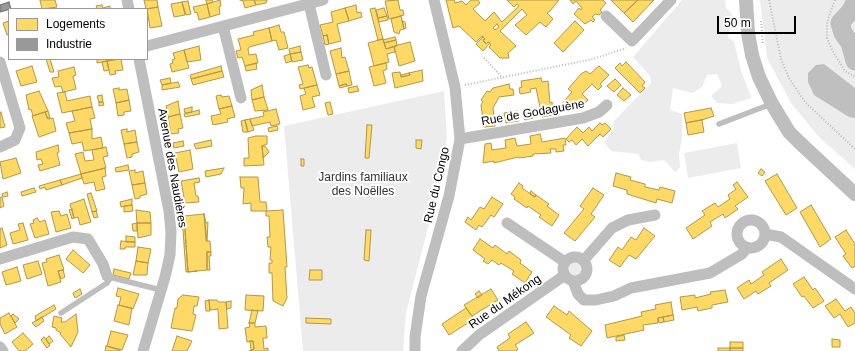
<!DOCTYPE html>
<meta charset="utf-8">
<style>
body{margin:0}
#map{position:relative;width:855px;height:351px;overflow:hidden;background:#fff;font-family:Helvetica,sans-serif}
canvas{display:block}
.legend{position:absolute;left:8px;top:8px;width:140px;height:52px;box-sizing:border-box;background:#fff;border:1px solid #999;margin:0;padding:5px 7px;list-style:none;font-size:12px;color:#000}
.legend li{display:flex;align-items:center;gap:8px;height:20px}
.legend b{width:20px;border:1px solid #999}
.scale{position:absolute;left:717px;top:16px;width:79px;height:18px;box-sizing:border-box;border:2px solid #000;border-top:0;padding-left:5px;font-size:12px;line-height:14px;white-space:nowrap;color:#000;-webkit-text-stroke:3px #fff;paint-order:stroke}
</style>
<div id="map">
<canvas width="855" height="351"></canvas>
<ul class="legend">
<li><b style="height:11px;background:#ffd966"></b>Logements</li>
<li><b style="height:11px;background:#999"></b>Industrie</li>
</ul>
<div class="scale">50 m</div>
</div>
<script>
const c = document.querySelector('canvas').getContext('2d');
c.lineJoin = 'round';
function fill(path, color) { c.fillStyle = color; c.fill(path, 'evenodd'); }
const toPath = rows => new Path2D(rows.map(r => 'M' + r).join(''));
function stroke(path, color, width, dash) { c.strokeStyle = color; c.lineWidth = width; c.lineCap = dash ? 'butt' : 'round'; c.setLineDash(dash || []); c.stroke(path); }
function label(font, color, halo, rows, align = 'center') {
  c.font = font + ' Helvetica,sans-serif'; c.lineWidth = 4; c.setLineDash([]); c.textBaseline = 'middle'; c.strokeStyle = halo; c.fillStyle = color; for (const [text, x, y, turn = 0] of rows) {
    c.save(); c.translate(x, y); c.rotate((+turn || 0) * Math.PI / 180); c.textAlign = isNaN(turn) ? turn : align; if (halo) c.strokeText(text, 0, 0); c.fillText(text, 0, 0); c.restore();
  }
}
fill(toPath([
 [682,0,725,0,726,8,732,14,728,37,734,42,742,74,751,96,751,98,732,104,717,103,711,96,722,86,717,74,707,75,702,87,692,93,673,88,670,110,682,114,682,139,679,154,680,167,675,172,664,160,650,162,641,160,638,154,611,151,604,142,614,128,613,122,651,83,650,76,633,57],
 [760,0,855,0,855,169,819,137,791,103,767,58],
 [444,91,447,136,442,173,406,313,403,351,303,351,284,126],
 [737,143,741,168,688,178,684,153],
 '569 269a7 7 0 1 1 14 0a7 7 0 1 1-14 0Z'
]), '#ececec');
fill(toPath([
 [824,64,855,88,855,118,849,117,814,95,808,82,808,73,816,65]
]), '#bfbfbf');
const homes = toPath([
 [40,0,55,0,57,7,42,9,40,0],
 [144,0,157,0,158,7,146,9,144,0],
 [206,0,212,0,213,2,207,4,206,0],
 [220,0,221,6,219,7,220,14,210,17,207,4,220,0],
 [240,0,254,0,256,5,245,8,243,1,240,0],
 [254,0,267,0,266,3,256,5,254,0],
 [398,0,400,10,403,10,404,15,389,19,385,1,398,0],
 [446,0,454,0,455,3,462,1,466,5,471,0,478,0,480,3,473,9,485,21,494,12,502,22,519,6,517,4,514,7,507,0,559,0,550,11,547,13,553,19,546,27,540,22,526,35,515,25,527,15,522,9,500,31,516,46,508,53,509,58,500,58,489,47,491,45,488,42,486,44,483,40,485,39,482,36,476,42,459,26,453,28,446,0],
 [497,24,499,27,495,30,493,28,497,24],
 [570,0,603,0,606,3,600,10,602,12,599,15,595,14,592,17,595,20,593,22,591,20,585,24,574,14,579,8,581,10,582,8,576,1,573,4,570,0],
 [611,0,638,0,624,13,611,0],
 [638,0,654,0,633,22,624,13,638,0],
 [188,1,191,14,186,15,182,2,188,1],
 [182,2,185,15,174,17,171,4,182,2],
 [207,4,210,17,199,20,197,12,195,13,193,7,207,4],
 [102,5,103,8,110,6,110,9,97,9,96,6,102,5],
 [356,5,357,13,361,12,362,17,349,21,345,8,356,5],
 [158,7,162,26,150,28,147,9,158,7],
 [345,8,349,21,337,24,341,41,329,44,327,35,323,36,320,25,333,22,331,12,345,8],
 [375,8,383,39,378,40,370,9,375,8],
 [384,8,387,16,378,18,376,10,384,8],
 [387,16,388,20,379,22,378,18,387,16],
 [401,16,404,29,400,30,399,34,394,32,391,19,401,16],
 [9,21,9,35,7,35,3,23,9,21],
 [402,21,405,22,406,28,404,29,402,21],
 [575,21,584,30,563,52,554,43,575,21],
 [279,25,281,32,284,32,288,48,279,50,276,40,272,41,269,28,279,25],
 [269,28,272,41,249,47,248,49,249,55,256,54,258,63,245,66,242,57,238,58,236,51,241,50,238,39,254,35,253,32,269,28],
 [327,35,329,44,325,45,323,36,327,35],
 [395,37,396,40,384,43,383,40,395,37],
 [483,37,485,39,483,40,486,44,488,42,490,43,483,51,476,44,483,37],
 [383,39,386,49,394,46,395,52,387,54,389,62,374,66,368,43,383,39],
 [396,40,397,46,386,49,384,43,396,40],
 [410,42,415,61,399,66,394,46,410,42],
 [199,46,201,60,187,62,184,50,199,46],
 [300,46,301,52,290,54,289,49,300,46],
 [341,48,342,58,345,57,349,71,336,74,330,51,341,48],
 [184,50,189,68,172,72,170,64,173,63,172,60,175,59,173,53,184,50],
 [301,52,303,60,292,62,290,54,301,52],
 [290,54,292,61,286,63,284,56,290,54],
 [46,59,50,59,54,72,50,72,46,59],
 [97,59,117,59,97,63,97,59],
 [121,59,123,70,115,71,116,74,110,75,107,61,121,59],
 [107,61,109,70,104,71,102,62,107,61],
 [626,62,645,82,642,86,645,88,640,93,615,68,620,63,622,66,626,62],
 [256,63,257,69,246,71,245,66,256,63],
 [386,63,387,69,383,71,386,83,374,86,369,67,386,63],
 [308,65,309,68,312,67,317,85,300,89,299,85,303,84,298,67,308,65],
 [32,66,37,82,21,86,16,71,32,66],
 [221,66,222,71,191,79,190,75,221,66],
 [599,66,609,75,600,84,602,86,598,90,592,84,582,94,588,100,584,104,582,102,573,111,571,109,567,112,560,106,572,92,568,89,581,74,586,71,590,74,599,66],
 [74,67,76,75,73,76,76,89,63,92,61,86,55,87,52,78,59,77,58,71,74,67],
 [422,70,423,81,395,88,392,73,400,72,401,77,410,75,409,73,422,70],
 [222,71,224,77,193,85,191,79,222,71],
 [349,71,352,85,347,86,346,84,339,86,336,74,349,71],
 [409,73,410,75,401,77,401,75,409,73],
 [170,78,171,83,162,85,160,80,170,78],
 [541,78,542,82,548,81,550,103,552,102,553,110,552,115,542,117,536,88,530,89,531,92,520,94,519,88,522,87,521,81,541,78],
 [615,79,621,85,614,92,607,86,615,79],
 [178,82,180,87,162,90,162,85,178,82],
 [346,84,347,86,340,88,339,86,346,84],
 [509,84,510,89,513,89,514,95,499,97,493,108,495,126,484,127,481,105,483,102,481,100,487,91,490,92,493,88,509,84],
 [262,85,264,97,252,100,251,90,262,85],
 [317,85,320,95,312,97,315,107,303,110,300,96,306,94,304,88,317,85],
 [357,86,359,91,349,93,348,88,357,86],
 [119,88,119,90,127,89,129,100,116,103,113,89,119,88],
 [623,88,631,95,624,101,617,95,623,88],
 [39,91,48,111,33,116,31,109,29,110,26,95,39,91],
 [65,92,67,101,90,96,92,107,62,113,57,93,65,92],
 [102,95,103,102,99,102,97,96,102,95],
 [221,95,222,97,229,96,232,106,219,109,216,96,221,95],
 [264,97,268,110,255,111,252,100,264,97],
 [129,100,131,111,124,112,124,115,118,116,116,103,129,100],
 [178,101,180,114,168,117,166,106,178,101],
 [99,102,103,102,104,105,99,106,99,102],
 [330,102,333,114,328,115,325,103,330,102],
 [232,106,235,117,227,119,228,122,213,125,211,116,221,114,219,109,232,106],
 [92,107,95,118,90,119,92,129,69,133,66,123,75,121,72,111,92,107],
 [192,107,192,112,185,113,184,109,192,107],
 [531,108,533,118,525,120,523,110,531,108],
 [711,108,714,116,705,119,686,123,684,113,711,108],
 [276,109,280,124,271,126,270,122,252,126,250,119,264,116,263,112,276,109],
 [199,110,200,114,185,117,184,114,199,110],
 [48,111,50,118,47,118,45,112,48,111],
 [517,111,519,121,506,123,504,113,517,111],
 [1,112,5,127,0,128,0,113,1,112],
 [45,112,48,119,53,118,56,131,39,137,32,116,45,112],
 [180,114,183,128,178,129,179,133,171,134,168,117,180,114],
 [250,119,254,130,248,132,245,120,250,119],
 [245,120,248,132,243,132,241,121,245,120],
 [702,120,704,132,688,135,686,123,702,120],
 [600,123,602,125,605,123,611,129,603,137,600,134,588,146,582,139,576,145,572,140,569,142,566,139,577,127,583,133,589,127,592,131,600,123],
 [367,125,372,125,369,158,365,158,367,125],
 [277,126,278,130,269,132,268,128,277,126],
 [92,129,92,139,101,137,103,148,84,151,82,142,72,144,69,133,92,129],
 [127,129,127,132,135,130,137,142,124,144,121,130,127,129],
 [540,134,542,142,565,138,566,145,563,145,564,151,556,152,556,149,550,149,551,153,533,154,533,156,519,158,518,157,494,163,494,161,483,163,485,144,491,143,492,150,506,148,505,140,515,138,517,146,531,144,530,136,540,134],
 [256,136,267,136,267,144,262,146,264,165,244,166,244,158,249,158,248,138,256,136],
 [211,140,212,146,196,149,194,144,211,140],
 [416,140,422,140,421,149,416,148,416,140],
 [183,141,184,146,174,148,173,143,183,141],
 [137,142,139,152,132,154,132,157,127,158,124,144,137,142],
 [58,145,59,152,57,153,60,165,40,171,38,165,43,164,41,159,37,160,36,152,58,145],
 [262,146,265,146,269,152,263,158,262,146],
 [106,147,108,156,103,157,106,168,81,174,75,154,83,152,85,161,94,160,92,150,106,147],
 [190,150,193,169,179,172,175,153,190,150],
 [16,158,21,173,3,179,0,162,16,158],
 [301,159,304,159,304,166,301,166,301,159],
 [128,165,129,170,116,172,115,168,128,165],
 [105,168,106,176,102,177,105,189,96,191,94,182,84,184,81,174,105,168],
 [224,168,221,174,206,177,205,171,224,168],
 [761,169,765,172,762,176,758,173,761,169],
 [135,170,135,173,143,171,145,183,132,185,129,171,135,170],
 [616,173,631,177,630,180,645,184,645,187,659,190,660,187,675,191,672,203,657,199,656,203,627,194,627,190,613,186,616,173],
 [81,174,82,178,62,185,60,180,81,174],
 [777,174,797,208,786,215,765,181,777,174],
 [240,177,258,177,260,202,266,202,267,211,251,211,251,203,243,204,244,188,241,188,240,177],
 [199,178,200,182,194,183,196,196,198,196,199,202,185,203,181,181,199,178],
 [60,180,62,185,46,190,45,187,40,189,39,186,60,180],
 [737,182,748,197,735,206,738,209,725,218,723,214,710,222,712,226,693,239,686,228,705,215,702,211,715,203,718,207,730,199,728,195,736,189,733,185,737,182],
 [145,183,147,194,140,196,140,198,135,199,132,185,145,183],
 [519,183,523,186,522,188,535,197,536,195,549,204,547,206,559,215,552,226,539,217,541,215,528,206,527,208,514,199,515,197,511,194,519,183],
 [34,188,36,192,22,196,21,192,34,188],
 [593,188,604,195,591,214,595,217,575,241,564,233,584,209,580,206,593,188],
 [531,191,536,195,535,197,530,194,531,191],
 [7,192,8,196,3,197,2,194,7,192],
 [91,193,97,211,92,212,87,194,91,193],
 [2,197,4,206,0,208,0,198,2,197],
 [492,197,503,204,494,217,491,215,482,227,479,225,476,230,465,222,468,217,471,220,480,207,484,209,492,197],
 [84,199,91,222,80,225,78,217,74,218,70,204,84,199],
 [132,199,132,205,121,207,120,202,132,199],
 [132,205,133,211,124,212,124,206,132,205],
 [811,205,831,239,820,247,800,212,811,205],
 [72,209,74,218,72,219,69,210,72,209],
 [136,210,150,212,151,223,137,223,136,210],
 [283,210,287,267,285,267,287,298,283,306,273,301,272,273,269,273,269,263,272,263,272,260,270,260,271,247,268,247,267,237,270,237,269,216,266,216,266,211,283,210],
 [59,211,61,216,67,214,71,228,56,232,51,212,59,211],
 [96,211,98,217,94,218,92,212,96,211],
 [204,214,206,241,210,241,211,252,207,252,207,270,188,272,184,216,204,214],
 [204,214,206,223,208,222,207,241,204,214],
 [182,216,184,216,186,243,184,244,182,216],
 [37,218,40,222,45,220,49,234,35,238,30,224,34,223,33,220,37,218],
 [23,223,28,240,13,244,10,233,20,230,18,224,23,223],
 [137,223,137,231,133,231,132,224,137,223],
 [137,223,151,223,151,235,138,238,137,223],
 [2,228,7,245,0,248,0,229,2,228],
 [644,228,655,236,636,259,629,255,620,267,609,260,618,247,622,250,631,237,636,240,644,228],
 [366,230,371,230,369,261,364,260,366,230],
 [846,230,855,244,855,266,852,268,843,256,846,254,835,237,846,230],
 [126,236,135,237,135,242,126,242,126,236],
 [480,239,493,248,495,245,507,254,509,251,521,260,520,263,532,272,525,283,512,274,514,271,501,263,499,265,492,260,488,264,483,261,485,259,473,250,480,239],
 [121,241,135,242,135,247,125,247,125,249,120,249,121,241],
 [184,245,186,245,188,272,197,271,186,272,184,245],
 [138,247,151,249,148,263,136,261,138,247],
 [73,250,90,265,83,273,66,259,73,250],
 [207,252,211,252,211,256,209,256,210,270,207,270,207,252],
 [59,255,64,270,58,271,61,282,48,286,42,263,47,262,46,259,59,255],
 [781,259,788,270,769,283,771,286,758,294,756,291,744,299,737,288,749,280,751,284,764,275,762,272,781,259],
 [38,261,42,274,27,279,23,265,38,261],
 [136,261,148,263,147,275,133,275,136,261],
 [17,267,21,281,6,285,2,272,17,267],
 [114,269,131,273,129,279,113,275,114,269],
 [63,270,65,277,61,279,58,271,63,270],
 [310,270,322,270,322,280,309,280,310,270],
 [804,277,813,290,815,288,824,301,813,308,804,296,802,297,793,284,804,277],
 [118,288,139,294,133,309,119,305,121,297,116,296,118,288],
 [80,289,82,294,75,298,73,293,80,289],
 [491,289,498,300,472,316,464,305,491,289],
 [725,290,728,302,712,305,712,308,698,311,697,307,682,310,680,297,695,295,695,298,711,294,710,292,725,290],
 [479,291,482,295,478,298,475,294,479,291],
 [183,295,199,297,197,306,194,306,193,314,196,315,192,331,171,328,175,308,177,308,178,299,183,295],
 [246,295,264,296,263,311,245,310,246,295],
 [836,299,845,311,851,307,855,313,855,323,848,327,840,314,834,318,825,306,836,299],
 [209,300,210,311,206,311,205,301,209,300],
 [209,300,217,300,218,302,226,302,228,328,219,329,218,309,210,310,209,300],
 [231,301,231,308,227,309,226,302,231,301],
 [671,302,673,315,658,318,658,323,643,325,644,330,607,338,605,325,642,316,641,312,656,309,655,305,671,302],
 [54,305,56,309,36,321,35,316,54,305],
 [118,305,132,308,129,325,114,321,118,305],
 [554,306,567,315,569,311,592,331,581,346,569,338,571,335,546,317,554,306],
 [466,308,474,319,449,335,442,324,466,308],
 [252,310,258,311,255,323,249,323,252,310],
 [9,313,17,327,5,334,0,324,0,318,9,313],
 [13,314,19,319,15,323,11,316,13,314],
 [76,314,78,332,71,347,60,334,61,333,56,330,56,328,52,327,54,316,62,318,61,322,65,322,76,314],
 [673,315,674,320,664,322,663,317,673,315],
 [42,317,44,321,36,327,32,323,42,317],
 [663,317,664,322,659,323,658,318,663,317],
 [306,318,331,319,331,324,306,323,306,318],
 [526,322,534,333,515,345,518,349,516,351,499,351,497,347,510,338,508,334,526,322],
 [249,323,255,323,255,327,266,326,267,338,263,338,264,349,268,348,268,351,249,351,254,349,253,341,247,342,245,328,250,327,249,323],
 [111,331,128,335,122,350,107,346,111,331],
 [23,333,33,344,25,351,19,351,12,342,23,333],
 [624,335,625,340,616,341,616,337,624,335],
 [49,336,53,341,49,344,46,339,49,336],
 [177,336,192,341,187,351,172,351,177,336],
 [44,337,50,345,47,348,41,340,44,337],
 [832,339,840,340,840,347,832,347,832,339],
 [250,341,253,341,254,349,251,350,250,341],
 [730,342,743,342,743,348,730,348,730,342],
 [106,346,120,350,120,351,105,351,106,346],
 [718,348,730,348,730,351,718,351,718,348],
 [730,348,743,348,743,351,730,351,730,348]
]);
fill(homes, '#ffd966');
stroke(homes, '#b29847', 1);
const industry = toPath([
 [9,2,11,9,0,12,0,5,9,2]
]);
fill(industry, '#999');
stroke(industry, '#6b6b6b', 1);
stroke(toPath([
 [855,3,850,12,840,23,843,33,850,43,855,61]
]), '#bfbfbf', 19);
stroke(toPath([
 [769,0,781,59,789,78,805,102,855,149],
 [835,0,827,22,827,38,832,50,845,71,855,77],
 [761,21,763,44],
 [484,58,503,78],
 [465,85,593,59,626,48]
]), '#b9b9b9', 2, [1, 2]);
stroke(toPath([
 [719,124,771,104],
 [109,277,161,290],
 [61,313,107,283,111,277]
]), '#bebebe', 5.5);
stroke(toPath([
 [127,0,129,9],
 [309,4,326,75],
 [606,16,632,41,671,0],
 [223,26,241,98],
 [147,46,323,0],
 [139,59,169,211,171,232,170,255,165,277,143,351],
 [0,62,20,128,15,140,0,147],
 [460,139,583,118,599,112,607,105],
 '737 234a14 14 0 1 1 28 0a14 14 0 1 1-28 0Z',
 [507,223,565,262],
 [765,234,781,237,855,289],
 '563 269a12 12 0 1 1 24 0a12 12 0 1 1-24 0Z',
 [0,259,73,237,88,239,103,264,107,276],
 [584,260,612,228,628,220,655,215],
 [573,281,578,294,584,300,596,300,614,296,631,288,710,273,742,254,747,248],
 [0,347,3,351],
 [415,351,415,337,421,296,449,196,460,139,455,87,434,0],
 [462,351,479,335,565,275]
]), '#bebebe', 11);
stroke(toPath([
 [746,0,748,33,752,55,759,77,772,104,789,132,799,142,855,194]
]), '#bebebe', 14);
label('12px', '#000', '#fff', [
 ["Rue de Godaguène",533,113,-10],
 ["Avenue des Naudières",172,168,80],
 ["Rue du Congo",437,185,-77],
 ["Rue du Mékong",505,302,-35]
]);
label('12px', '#333', '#fff', [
 ["Jardins familiaux",363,178],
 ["des Noëlles",363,192]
]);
</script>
